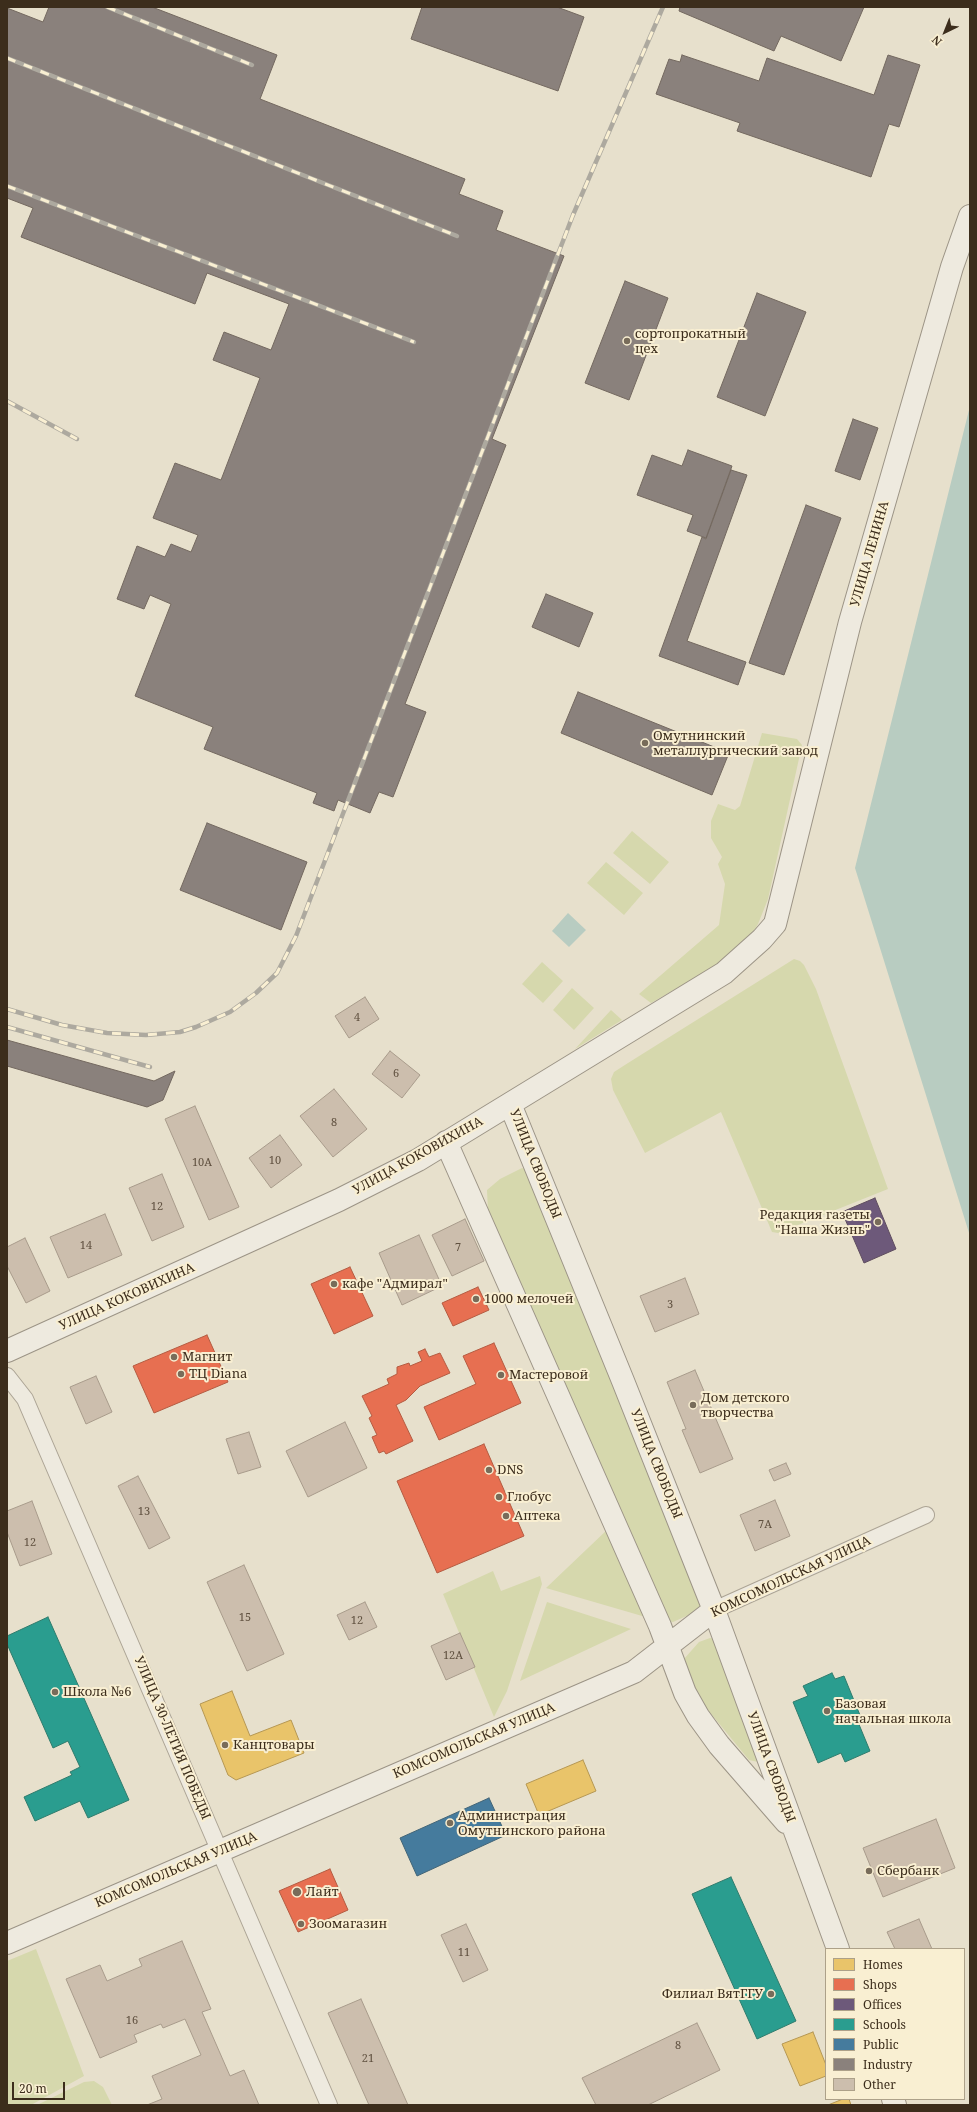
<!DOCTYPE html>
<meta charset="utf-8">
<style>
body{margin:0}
#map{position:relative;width:977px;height:2112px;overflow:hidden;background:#e7e0cc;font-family:"Noto Serif",serif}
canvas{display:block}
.frame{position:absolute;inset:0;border:8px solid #3c2d1c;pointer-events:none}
.legend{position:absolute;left:825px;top:1948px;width:140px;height:152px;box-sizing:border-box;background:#f9efd2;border:1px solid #ada189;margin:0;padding:5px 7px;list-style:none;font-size:12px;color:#3c2d1c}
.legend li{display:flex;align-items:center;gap:8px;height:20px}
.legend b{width:20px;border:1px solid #ada189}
.north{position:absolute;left:925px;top:12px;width:40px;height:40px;-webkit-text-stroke:3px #f9efd2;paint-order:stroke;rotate:223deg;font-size:11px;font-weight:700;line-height:16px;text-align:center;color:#3c2d1c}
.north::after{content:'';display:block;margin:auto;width:14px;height:18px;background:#3c2d1c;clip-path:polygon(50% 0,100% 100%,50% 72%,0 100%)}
.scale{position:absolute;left:12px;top:2082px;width:53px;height:18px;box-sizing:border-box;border:2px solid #3c2d1c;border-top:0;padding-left:5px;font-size:12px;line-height:14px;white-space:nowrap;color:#3c2d1c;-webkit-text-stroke:3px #f9efd2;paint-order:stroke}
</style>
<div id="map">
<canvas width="977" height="2112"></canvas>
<div class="frame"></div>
<ul class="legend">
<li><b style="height:11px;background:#e9c46a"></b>Homes</li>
<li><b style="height:11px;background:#e76f51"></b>Shops</li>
<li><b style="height:11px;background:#6d597a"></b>Offices</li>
<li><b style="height:11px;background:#2a9d8f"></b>Schools</li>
<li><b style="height:11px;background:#457b9d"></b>Public</li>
<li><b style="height:11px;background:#8a817c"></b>Industry</li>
<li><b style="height:11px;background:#ccbead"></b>Other</li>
</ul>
<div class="north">N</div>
<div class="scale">20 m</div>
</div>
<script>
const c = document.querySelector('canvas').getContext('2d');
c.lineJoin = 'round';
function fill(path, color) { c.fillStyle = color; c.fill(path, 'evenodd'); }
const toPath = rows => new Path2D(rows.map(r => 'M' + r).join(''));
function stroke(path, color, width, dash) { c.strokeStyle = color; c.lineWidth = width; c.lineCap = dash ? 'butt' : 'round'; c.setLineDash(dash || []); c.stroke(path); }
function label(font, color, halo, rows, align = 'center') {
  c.font = font + ' "Noto Serif",serif'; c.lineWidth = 4; c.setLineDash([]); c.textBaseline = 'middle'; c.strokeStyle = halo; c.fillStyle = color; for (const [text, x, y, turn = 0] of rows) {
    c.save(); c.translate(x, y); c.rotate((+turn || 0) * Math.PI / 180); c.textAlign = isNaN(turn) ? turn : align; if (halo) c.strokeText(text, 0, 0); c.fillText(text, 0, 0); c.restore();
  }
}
fill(toPath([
 [762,733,797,739,802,745,768,899,758,924,749,939,728,959,651,1003,639,994,719,925,725,884,718,864,722,857,711,838,711,821,718,804,735,810,740,806],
 [632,831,669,862,650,884,613,853],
 [606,862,643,893,624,915,587,883],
 [794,959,800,961,804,965,816,989,888,1189,778,1233,772,1232,721,1112,645,1153,613,1090,611,1079,614,1072,628,1063],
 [542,962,563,981,543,1003,522,984],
 [572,988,594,1008,574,1030,553,1010],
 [611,1010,622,1020,575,1049],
 [522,1168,527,1170,706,1604,700,1610,673,1622,666,1621,488,1211,487,1190,500,1179],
 [609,1528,649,1618,546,1588],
 [493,1571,501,1591,540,1576,542,1584,507,1691,494,1717,443,1594],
 [547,1602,631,1629,520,1681],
 [710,1638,716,1639,760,1758,758,1762,749,1760,703,1704,686,1669,684,1659,699,1642],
 [36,1949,84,2076,31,2105,7,2105,7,1961],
 [94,2081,103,2087,112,2105,37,2105,84,2082]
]), '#d6d8ad');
fill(toPath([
 [970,406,970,1236,855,868],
 [568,913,586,930,569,947,552,931]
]), '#b8ccc1');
const homes = toPath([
 [232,1691,250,1736,291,1720,304,1753,236,1780,228,1775,200,1704,232,1691],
 [583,1760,596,1791,539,1815,526,1784,583,1760],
 [813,2032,826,2065,826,2076,800,2086,782,2044,813,2032],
 [843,2099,849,2099,851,2105,828,2105,843,2099]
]);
fill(homes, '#e9c46a');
stroke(homes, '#b59753', 1);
const shops = toPath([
 [350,1267,373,1316,334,1334,311,1284,350,1267],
 [478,1287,489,1310,453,1326,442,1303,478,1287],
 [207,1335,228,1382,154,1413,133,1366,207,1335],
 [494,1343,521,1403,439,1440,424,1407,476,1384,463,1356,494,1343],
 [425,1349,429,1357,440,1353,450,1373,420,1386,406,1400,396,1405,413,1441,386,1454,384,1451,379,1453,372,1437,377,1435,369,1418,372,1416,362,1396,389,1384,387,1379,397,1374,397,1367,409,1363,410,1366,422,1361,418,1352,425,1349],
 [484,1444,524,1536,437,1573,397,1481,484,1444],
 [330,1869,348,1910,298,1932,279,1891,330,1869]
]);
fill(shops, '#e76f51');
stroke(shops, '#b45b41', 1);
const offices = toPath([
 [875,1198,896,1249,864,1263,842,1212,875,1198]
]);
fill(offices, '#6d597a');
stroke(offices, '#5e4c5e', 1);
const schools = toPath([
 [48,1617,129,1800,88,1818,80,1801,35,1821,24,1797,72,1775,70,1772,80,1767,68,1741,53,1748,7,1644,7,1636,48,1617],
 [832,1673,835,1679,844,1676,862,1720,858,1722,870,1751,845,1762,841,1753,818,1763,793,1702,808,1696,803,1686,832,1673],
 [731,1877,796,2021,757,2039,692,1894,731,1877]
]);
fill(schools, '#2a9d8f');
stroke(schools, '#2f7b6c', 1);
const public = toPath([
 [489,1798,506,1835,417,1876,400,1838,489,1798]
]);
fill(public, '#457b9d');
stroke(public, '#426476', 1);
const industry = toPath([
 [49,7,152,7,277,55,260,99,465,179,459,194,503,211,496,230,564,256,492,439,506,445,405,704,426,712,393,797,379,792,370,813,338,800,334,811,313,803,317,793,204,749,213,727,135,696,171,604,150,595,144,609,117,599,137,546,165,557,171,544,191,552,198,535,153,518,175,463,221,480,260,378,213,360,224,332,271,350,289,304,207,273,195,304,21,237,33,208,7,198,7,8,43,22,49,7],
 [422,7,557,7,584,17,558,91,411,39,422,7],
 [680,7,864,7,841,61,781,36,774,51,679,11,680,7],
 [682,55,759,81,767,58,874,95,888,55,920,65,899,127,889,124,871,177,737,131,740,123,656,94,669,59,680,62,682,55],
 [625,281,668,298,629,400,585,383,625,281],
 [757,293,806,312,765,416,717,397,757,293],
 [853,419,878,428,860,480,835,471,853,419],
 [688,450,732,466,706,538,687,531,693,515,637,495,652,455,682,466,688,450],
 [731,470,747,475,687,641,746,662,738,685,659,656,702,537,706,539,731,470],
 [806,505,841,518,784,675,749,663,806,505],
 [546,594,593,613,579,647,532,627,546,594],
 [578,692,729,753,712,795,561,733,578,692],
 [207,823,307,862,281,930,180,890,207,823],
 [7,1040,154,1081,175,1071,163,1100,147,1107,7,1066,7,1040]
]);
fill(industry, '#8a817c');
stroke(industry, '#73685f', 1);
const building = toPath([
 [365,997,379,1019,349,1038,335,1016,365,997],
 [390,1051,420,1075,402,1098,372,1074,390,1051],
 [334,1089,367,1129,333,1157,300,1116,334,1089],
 [195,1106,239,1207,209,1220,165,1119,195,1106],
 [280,1135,302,1165,271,1188,249,1158,280,1135],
 [162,1174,184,1227,152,1241,129,1188,162,1174],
 [105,1214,122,1255,68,1278,50,1237,105,1214],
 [465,1219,484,1261,452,1276,432,1235,465,1219],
 [419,1235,442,1286,402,1305,379,1253,419,1235],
 [25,1238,50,1291,26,1303,7,1266,7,1247,25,1238],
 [685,1278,699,1314,655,1332,640,1296,685,1278],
 [695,1370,733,1459,700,1473,682,1430,686,1429,667,1382,695,1370],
 [96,1376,112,1412,86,1424,70,1387,96,1376],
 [345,1422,367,1468,308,1497,286,1451,345,1422],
 [249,1432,261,1467,238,1474,226,1439,249,1432],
 [786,1463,791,1474,774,1481,769,1470,786,1463],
 [138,1476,170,1538,149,1549,118,1486,138,1476],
 [775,1500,790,1536,755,1551,740,1515,775,1500],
 [32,1501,52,1554,20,1566,7,1532,7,1511,32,1501],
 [244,1565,284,1654,247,1671,207,1582,244,1565],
 [365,1602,377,1627,349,1640,337,1615,365,1602],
 [460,1633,475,1667,446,1680,431,1646,460,1633],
 [936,1819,955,1868,883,1897,863,1848,936,1819],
 [919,1919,932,1949,895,1949,887,1932,919,1919],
 [466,1924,488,1970,463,1982,441,1935,466,1924],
 [182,1941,211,2009,202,2012,230,2076,244,2070,259,2105,147,2105,162,2099,152,2076,201,2055,185,2019,163,2028,161,2024,134,2035,137,2042,100,2058,66,1979,100,1965,107,1981,142,1966,139,1959,182,1941],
 [361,1999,408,2105,369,2105,328,2013,361,1999],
 [697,2023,720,2070,648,2105,596,2105,582,2078,697,2023]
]);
fill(building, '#ccbead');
stroke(building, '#a89b8b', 1);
const street = toPath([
 [7,1376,25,1399,329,2105],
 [714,1610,926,1515]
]);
const secondary = toPath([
 [510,1104,623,1381,714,1610,838,1949],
 [446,1142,660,1626,685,1693,698,1716,719,1745,786,1822],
 [7,1351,339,1200,418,1160,724,973,762,939,775,924,850,622,952,267,970,216],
 [7,1943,634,1672,714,1610],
 [893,2099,895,2105]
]);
stroke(street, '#aca495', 18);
stroke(secondary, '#9c9486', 24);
stroke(street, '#eeeadf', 16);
stroke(secondary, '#eeeadf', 22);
const rail = toPath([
 [107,7,252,65],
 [7,58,457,236],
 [7,186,414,342],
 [7,401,77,439],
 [7,1009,62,1025,107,1033,146,1035,180,1032,196,1027,230,1012,256,993,277,973,296,936,573,215,663,7],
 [7,1027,150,1067]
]);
stroke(rail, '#ada99f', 4.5);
stroke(rail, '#f9efd2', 3, [9]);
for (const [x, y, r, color] of [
 [627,341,4,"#786c5a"],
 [645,743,4,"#786c5a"],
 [878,1222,4,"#786c5a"],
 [334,1284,4,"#786c5a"],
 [476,1299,4,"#786c5a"],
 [174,1357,4,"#786c5a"],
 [181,1374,4,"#786c5a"],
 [501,1375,4,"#786c5a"],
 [693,1405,4,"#786c5a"],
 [489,1470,4,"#786c5a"],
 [499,1497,4,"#786c5a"],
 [506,1516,4,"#786c5a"],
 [55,1692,4,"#786c5a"],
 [827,1711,4,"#786c5a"],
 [225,1745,4,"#786c5a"],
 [450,1823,4,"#786c5a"],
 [869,1871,4,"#786c5a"],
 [297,1892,5,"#786c5a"],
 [301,1924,4,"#786c5a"],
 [771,1994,4,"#786c5a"]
]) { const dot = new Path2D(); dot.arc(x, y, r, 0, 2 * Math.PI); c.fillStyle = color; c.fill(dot); stroke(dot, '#f9efd2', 1.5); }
label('11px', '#605140', null, [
 ["4",357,1018],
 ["6",396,1074],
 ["8",334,1123],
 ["10",275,1161],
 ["10А",202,1163],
 ["12",157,1207],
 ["14",86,1246],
 ["7",458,1248],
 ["3",670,1305],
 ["13",144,1512],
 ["7А",765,1525],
 ["12",30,1543],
 ["15",245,1618],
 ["12",357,1621],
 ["12А",453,1656],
 ["11",464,1953],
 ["16",132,2021],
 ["8",678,2046],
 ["21",368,2059]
]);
label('13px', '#3c2d1c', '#f9efd2', [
 ["сортопрокатный",635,334],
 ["цех",635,349],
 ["Омутнинский",653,736],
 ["металлургический завод",653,751],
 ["Редакция газеты",870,1215,"right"],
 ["\"Наша Жизнь\"",870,1230,"right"],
 ["кафе \"Адмирал\"",342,1284],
 ["1000 мелочей",484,1299],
 ["Магнит",182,1357],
 ["ТЦ Diana",189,1374],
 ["Мастеровой",509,1375],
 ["Дом детского",701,1398],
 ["творчества",701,1413],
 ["DNS",497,1470],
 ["Глобус",507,1497],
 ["Аптека",514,1516],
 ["Школа №6",63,1692],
 ["Базовая",835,1704],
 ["начальная школа",835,1719],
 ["Канцтовары",233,1745],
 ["Администрация",458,1816],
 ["Омутнинского района",458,1831],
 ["Сбербанк",877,1871],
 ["Лайт",306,1892],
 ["Зоомагазин",309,1924],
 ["Филиал ВятГГУ",763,1994,"right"]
], 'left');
label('13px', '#3c2d1c', '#f9efd2', [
 ["УЛИЦА ЛЕНИНА",870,554,-74],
 ["УЛИЦА КОКОВИХИНА",418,1156,-29],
 ["УЛИЦА СВОБОДЫ",535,1164,68],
 ["УЛИЦА КОКОВИХИНА",127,1297,-24],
 ["УЛИЦА СВОБОДЫ",656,1464,68],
 ["КОМСОМОЛЬСКАЯ УЛИЦА",791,1577,-25],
 ["УЛИЦА 30-ЛЕТИЯ ПОБЕДЫ",172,1738,67],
 ["КОМСОМОЛЬСКАЯ УЛИЦА",474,1741,-23],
 ["УЛИЦА СВОБОДЫ",771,1767,70],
 ["КОМСОМОЛЬСКАЯ УЛИЦА",176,1870,-23]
]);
</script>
